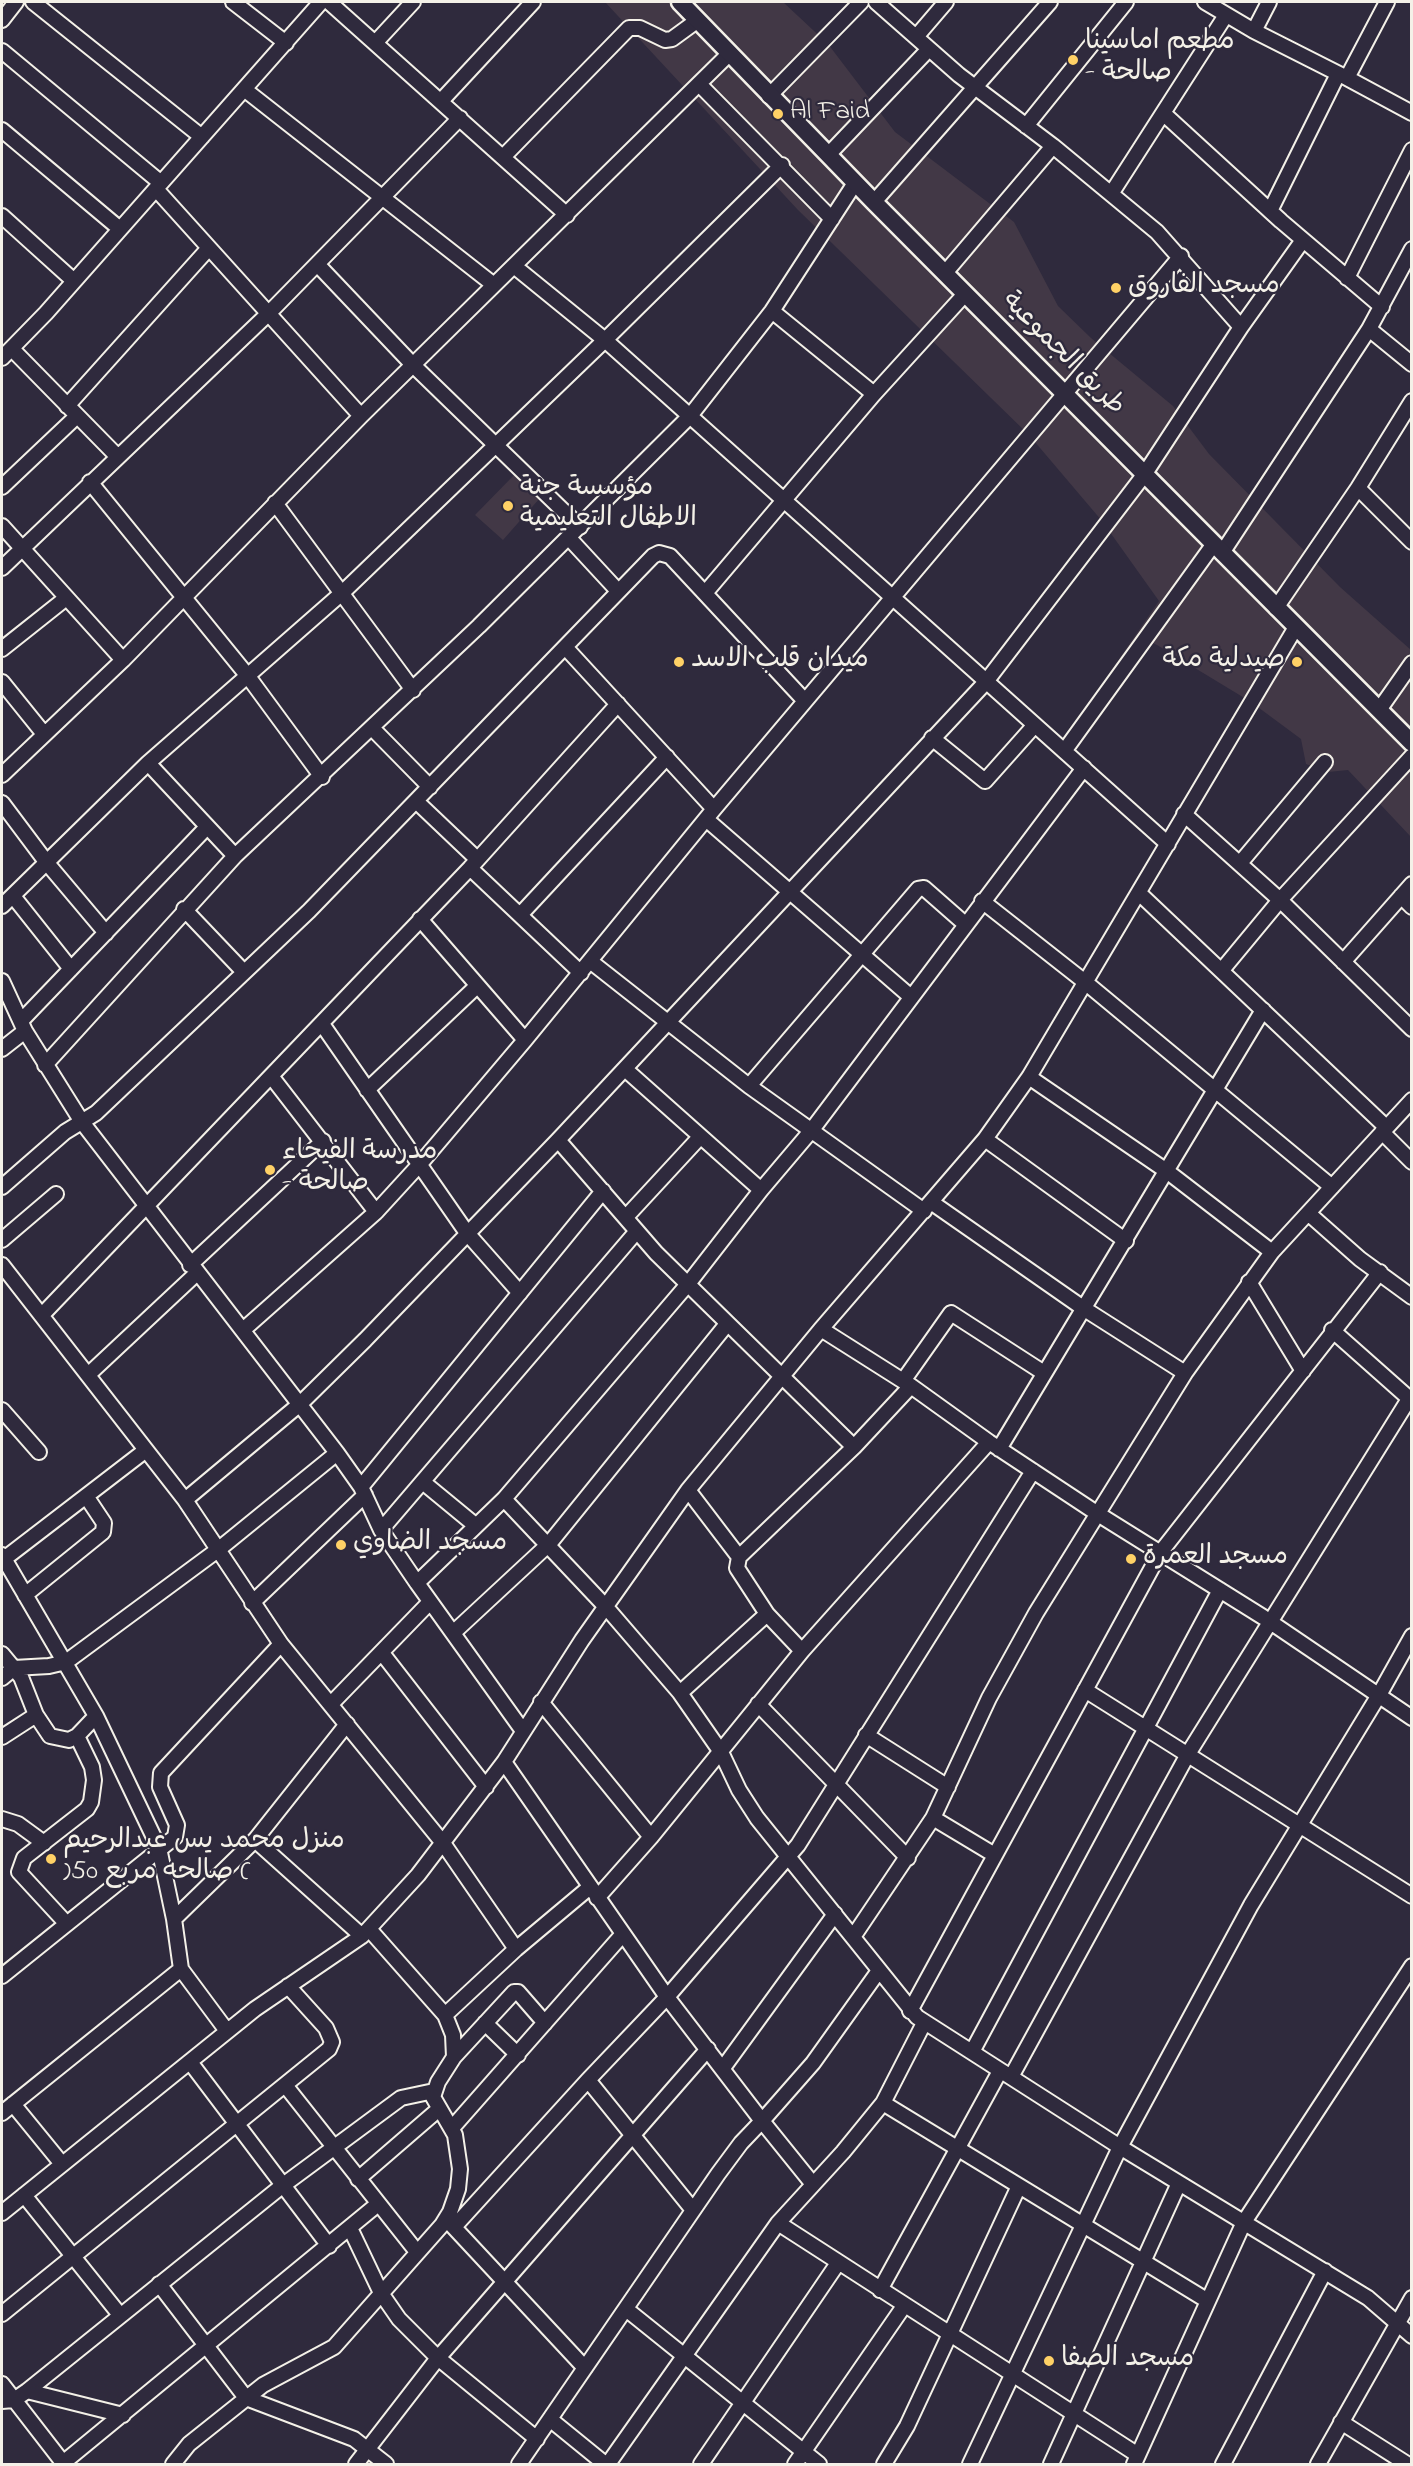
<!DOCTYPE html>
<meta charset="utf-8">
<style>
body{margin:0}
#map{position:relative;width:1413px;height:2466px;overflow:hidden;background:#2f2a3d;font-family:"Indie Flower",sans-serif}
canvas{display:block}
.frame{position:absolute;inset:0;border:3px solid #f4f1e8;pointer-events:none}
</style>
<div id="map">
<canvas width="1413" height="2466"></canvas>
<div class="frame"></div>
</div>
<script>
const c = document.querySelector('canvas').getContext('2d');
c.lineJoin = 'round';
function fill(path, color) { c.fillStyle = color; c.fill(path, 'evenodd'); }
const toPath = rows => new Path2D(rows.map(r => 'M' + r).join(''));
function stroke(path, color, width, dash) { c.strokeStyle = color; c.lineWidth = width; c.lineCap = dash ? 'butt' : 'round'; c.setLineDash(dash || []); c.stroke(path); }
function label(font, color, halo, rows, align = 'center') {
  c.font = font + ' "Indie Flower","Playpen Sans Arabic",sans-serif'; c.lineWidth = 4.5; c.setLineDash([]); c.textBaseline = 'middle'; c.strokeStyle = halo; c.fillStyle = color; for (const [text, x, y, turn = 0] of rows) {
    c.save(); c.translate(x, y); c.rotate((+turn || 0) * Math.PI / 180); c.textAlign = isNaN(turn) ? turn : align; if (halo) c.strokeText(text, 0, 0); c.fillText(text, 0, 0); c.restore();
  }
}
fill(toPath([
 [605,2,783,2,828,44,895,132,1014,222,1058,306,1091,338,1173,406,1209,454,1340,587,1411,650,1411,837,1348,770,1328,772,1306,764,1301,739,1251,702,1157,645,1148,641,1115,689,1104,681,1159,601,1102,521,1029,435,798,210],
 [516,473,540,498,503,540,475,515]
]), '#423846');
const minor = toPath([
 [33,2,202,137],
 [233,2,286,43],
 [329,2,567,215],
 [876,2,959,75,1053,146,1157,232,1241,327],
 [1205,2,1254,31,1347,78,1387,2],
 [2,20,16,2],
 [1254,31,1269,2],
 [916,37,946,2],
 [375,43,413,2],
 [2,51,161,183],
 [1347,78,1412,113],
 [699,84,832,219],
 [244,89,494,285],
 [769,96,861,2],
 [441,101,533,2],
 [1163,113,1281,221,1382,307],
 [1026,126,1126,2],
 [2,130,120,229],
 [828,155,929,49],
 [504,156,629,28,640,28,665,40,672,39,698,20],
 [156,189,361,416],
 [1111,194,1226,15],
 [874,202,1050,2],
 [1270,211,1338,74],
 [2,216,74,281],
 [318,265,413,365,580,527],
 [514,266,605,340,1168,844],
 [945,273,1053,146],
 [1347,278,1412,150],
 [772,311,874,394],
 [1369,329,1412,364],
 [12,349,118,457],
 [2,358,46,313,321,2],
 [67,406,209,248],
 [90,482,247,675,322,777],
 [2,487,77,416],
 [1358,488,1412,542],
 [275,503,413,690],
 [2,526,123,660],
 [569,538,618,591],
 [1222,553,1369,329,1412,249],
 [2,568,269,313,460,118],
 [706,592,874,394,965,294],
 [1276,608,1358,488,1412,401],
 [566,648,714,809],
 [2,649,65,599],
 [2,682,44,734],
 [1379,710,1412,663],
 [372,728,430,787],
 [932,738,985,781,1034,726],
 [1065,750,1213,545],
 [148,763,235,856],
 [2,775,123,660,361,416,730,53],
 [416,801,477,859],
 [2,803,47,863,106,933],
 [1184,814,1280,900,1412,1029],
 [706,819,911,997],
 [1241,862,1325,762],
 [470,868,581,973],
 [1139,893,1386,1127],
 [13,896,71,969],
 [1401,896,1412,907],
 [982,901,1085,982,1332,1187],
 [2,906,148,763,342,593,605,340,782,165],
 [184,909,243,971],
 [520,915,667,757],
 [420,919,525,1040],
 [590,961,749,1086,924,1211],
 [1343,962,1412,884],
 [1222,970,1280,900,1412,756],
 [2,981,25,1031,82,1122,337,1453,361,1487,381,1530,417,1583,523,1731],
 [21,1021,207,827],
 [322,1024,467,1233,520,1293],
 [2,1049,25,1031],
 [45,1065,235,856,479,626,690,416,772,311,855,183],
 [625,1069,761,1190],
 [271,1076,376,1212],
 [1029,1077,1168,1172,1272,1252],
 [749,1086,918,889,924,888,965,924],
 [367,1090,477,986],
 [1382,1132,1412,1162],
 [985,1139,1126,1241],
 [558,1140,656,1253,854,1447],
 [2,1187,65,1132,96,1113,309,911,653,556,659,553,670,556,805,701],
 [931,1202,1083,1308,1185,1373],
 [1308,1213,1360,1259,1412,1297],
 [626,1217,700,1137],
 [2,1240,56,1194],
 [2,1265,185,1500,281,1644,443,1843,516,1949],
 [190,1265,323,1141],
 [1249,1282,1303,1371],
 [42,1315,470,868,618,704],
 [821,1329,911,1386,989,1442,1098,1514,1263,1617,1412,1718],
 [243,1330,376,1212,420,1164,525,1040,714,809,1181,256],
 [1332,1330,1412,1401],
 [89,1374,197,1273],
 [903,1381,951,1313,1044,1373],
 [2,1410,39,1452],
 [999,1449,1263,1010],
 [424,1483,475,1525],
 [361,1487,603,1191],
 [688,1490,739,1557,737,1568,767,1614,802,1651],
 [504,1499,606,1607,680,1693,721,1752,739,1790,757,1818,917,2017,1120,2147,1368,2298,1412,2336],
 [185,1500,300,1404,365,1340,558,1140,985,683,1144,475,1241,327,1303,240],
 [381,1530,637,1231],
 [2,1555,96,1716,159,1848,174,1919,181,1969,227,2031],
 [739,1557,854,1447,911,1386],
 [4,1559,146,1450],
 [417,1583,504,1499,688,1284,761,1190,811,1131,1084,768],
 [25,1595,103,1532,104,1523,86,1496],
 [252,1603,365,1495],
 [453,1633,549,1544,727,1324],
 [382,1653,486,1787],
 [2,1654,21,1677,36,1715,50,1736,69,1740,77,1736,96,1716],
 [2,1678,14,1668,49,1666,66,1662,219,1549,337,1453],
 [1085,1690,1412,1896],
 [680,1693,767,1614],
 [541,1702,651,1837],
 [331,1704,430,1602],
 [758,1704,908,1858],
 [866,1735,948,1787],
 [2,1737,36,1715],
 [504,1762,667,1997,762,2121,741,2143,718,2174,519,2464],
 [933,1818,993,1854],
 [2,1819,18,1824,44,1843],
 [255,1840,362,1936],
 [597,1898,651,1837,802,1651,989,1442],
 [174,1919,255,1840,347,1724],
 [66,1923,19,1872,24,1858,87,1809,91,1802,94,1780,92,1767,77,1736],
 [369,1929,445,2015,453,2035,454,2057],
 [853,1937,933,1818,989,1698,1036,1613,1185,1373,1272,1252,1412,1100],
 [2,1976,175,1837,177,1825,160,1787,161,1773,281,1644],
 [910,2011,1160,1553,1380,1272],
 [445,2015,516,1949,590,1887],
 [485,2023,518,2055],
 [972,2052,1220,1590],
 [190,2062,329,2246],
 [723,2068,835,1914],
 [1011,2077,1188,1754,1409,1399],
 [588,2080,693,2210],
 [285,2085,417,2252],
 [883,2103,1208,2301],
 [13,2104,62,2164],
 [2,2113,181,1969],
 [452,2128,623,1934],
 [358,2179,439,2109],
 [812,2183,762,2121,813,2063,878,1972],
 [24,2195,120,2315],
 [2,2213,255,2009,362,1936,418,1875,504,1762,582,1640,688,1490,821,1329,985,1139,1029,1077,1296,627],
 [448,2221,585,2368],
 [778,2223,1138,2455],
 [454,2227,588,2080,667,1997,798,1845,1033,1471],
 [350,2228,381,2293,399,2319,438,2358,537,2439],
 [159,2284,246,2398,354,2439,386,2464],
 [880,2290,1000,2071],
 [626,2309,819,2464],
 [2,2314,329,2049,332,2042,326,2028,288,1986],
 [2,2384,64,2464],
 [27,2391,123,2415],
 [2,2401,14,2400,27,2391,282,2186,401,2098,434,2091],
 [551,2420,605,2464],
 [1341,2422,1407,2464],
 [63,2463,378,2204],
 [173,2464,189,2444,263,2385,334,2347,442,2225,450,2212,458,2189,460,2169,455,2135,433,2097,438,2082,454,2057,514,1992,518,1992,545,2023],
 [356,2464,438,2358,708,2049],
 [608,2464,778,2223,843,2152,883,2103,924,2023],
 [701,2464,838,2263],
 [795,2464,904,2306],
 [884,2464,907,2426,1018,2188],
 [970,2464,1120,2147,1251,1905,1379,1695,1412,1636],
 [1051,2464,1179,2183],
 [1134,2464,1244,2222,1412,1966],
 [1223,2464,1325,2271],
 [1318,2464,1412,2298]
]);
const major = toPath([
 [680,2,874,202,1412,743]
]);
stroke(minor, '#f4f1e8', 18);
stroke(major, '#f4f1e8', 21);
stroke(minor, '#2f2a3d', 14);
stroke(major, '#2f2a3d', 16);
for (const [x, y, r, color] of [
 [1073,60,6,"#ffd166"],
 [778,114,6,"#ffd166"],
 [1116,288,6,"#ffd166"],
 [508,506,6,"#ffd166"],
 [679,662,6,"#ffd166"],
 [1297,662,6,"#ffd166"],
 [270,1170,6,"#ffd166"],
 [341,1545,6,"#ffd166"],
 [1131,1559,6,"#ffd166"],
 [51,1859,6,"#ffd166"],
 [1049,2361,6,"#ffd166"]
]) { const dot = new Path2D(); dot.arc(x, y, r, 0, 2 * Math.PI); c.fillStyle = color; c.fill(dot); stroke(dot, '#2f2a3d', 2); }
label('27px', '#f4f1e8', '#2f2a3d', [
 ["مطعم اماسينا",1085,44],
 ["- صالحة",1085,75],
 ["Al Faid",790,114],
 ["مسجد الفاروق",1128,288],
 ["مؤسسة جنة",520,490],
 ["الاطفال التعليمية",520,521],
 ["ميدان قلب الاسد",691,662],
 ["صيدلية مكة",1285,662,"right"],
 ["مدرسة الفيحاء",282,1154],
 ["- صالحة",282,1185],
 ["مسجد الضاوي",353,1545],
 ["مسجد العمرة",1143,1559],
 ["منزل محمد يس عبدالرحيم",63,1843],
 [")صالحه مربع 50 (",63,1874],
 ["مسجد الصفا",1061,2361]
], 'left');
label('27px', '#f4f1e8', '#2f2a3d', [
 ["طريق الجموعية",1062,355,45]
]);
</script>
